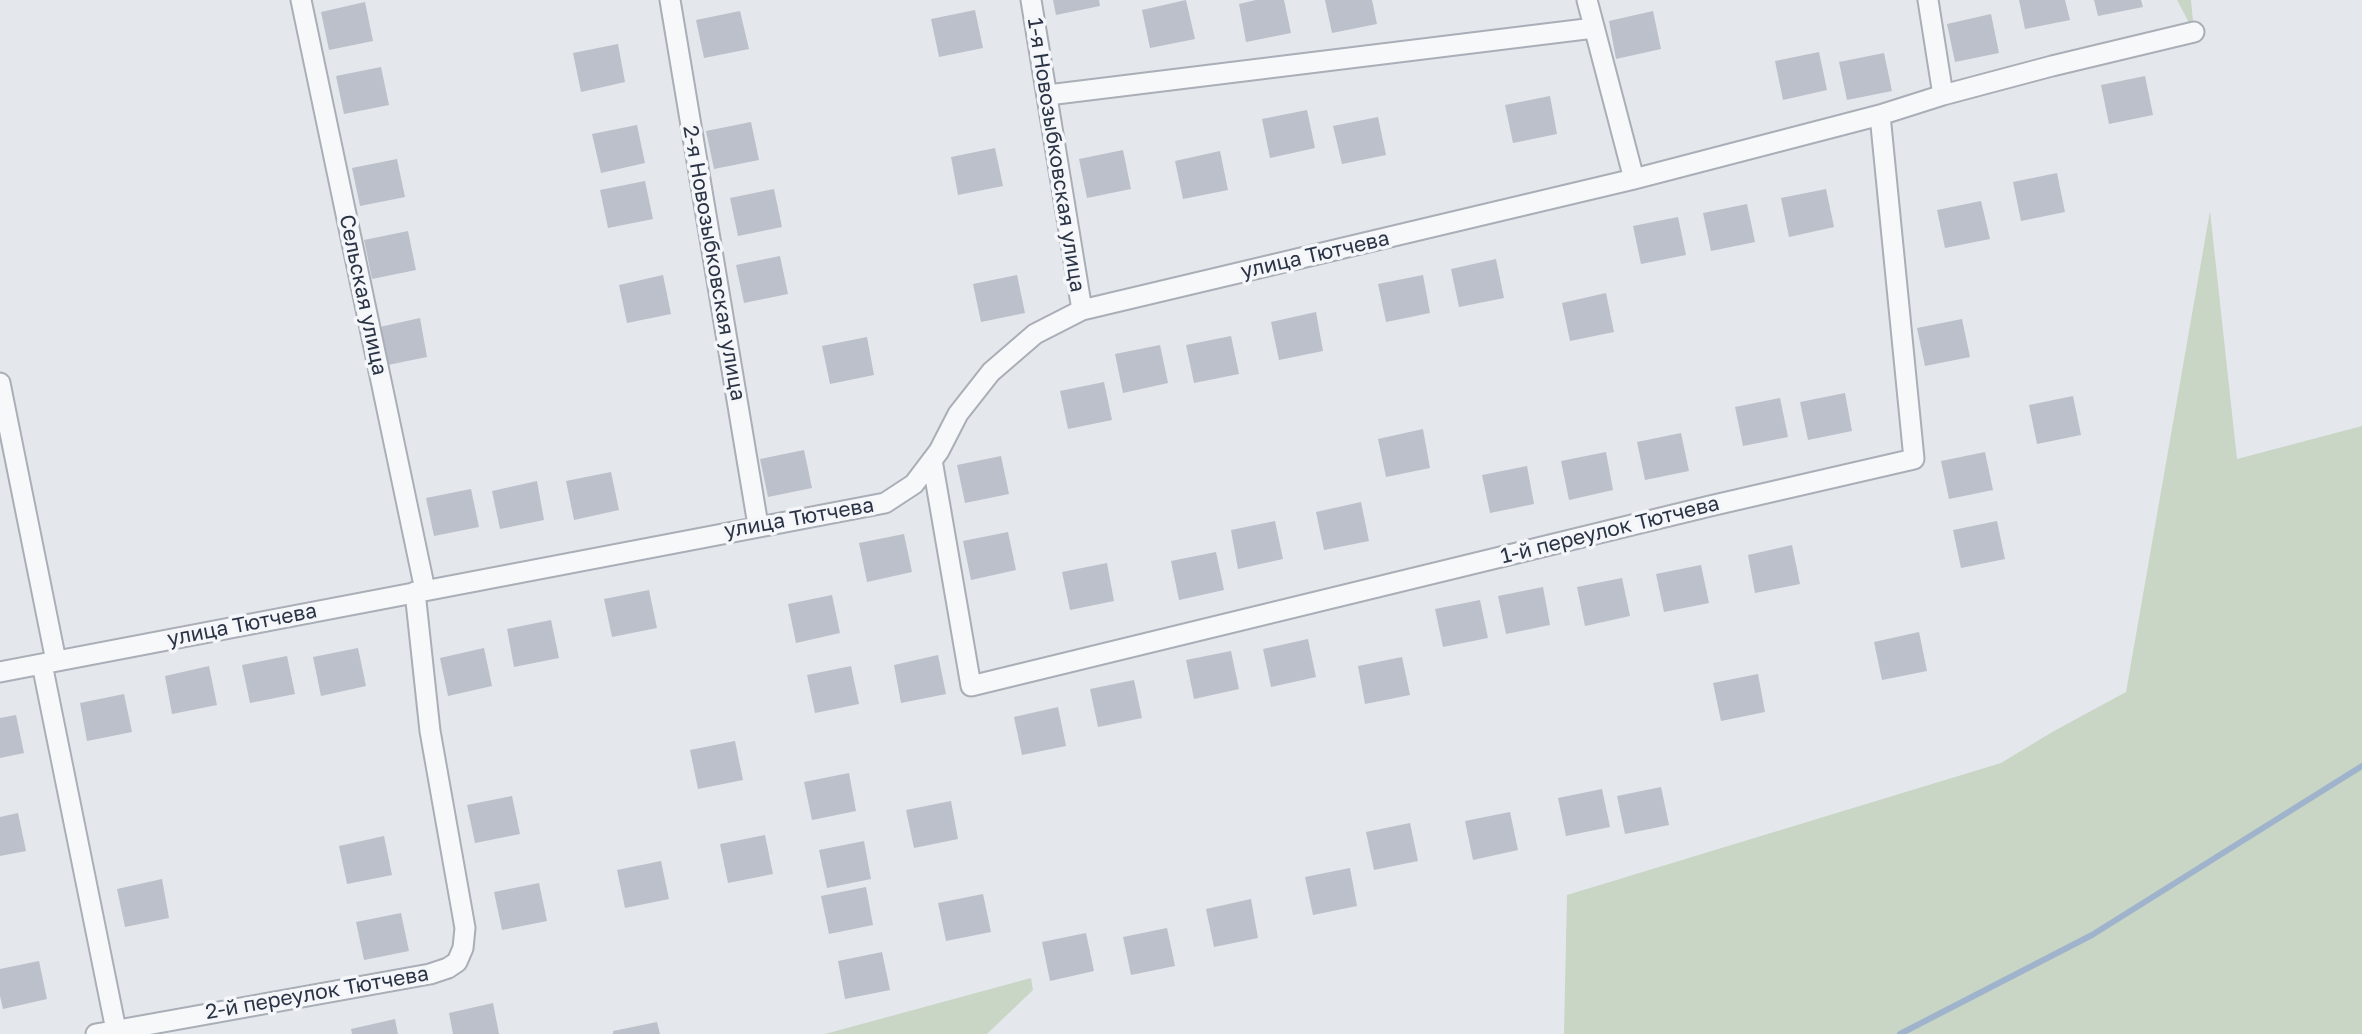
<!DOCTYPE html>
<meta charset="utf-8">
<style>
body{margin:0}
canvas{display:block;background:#e4e7ec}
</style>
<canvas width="2362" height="1034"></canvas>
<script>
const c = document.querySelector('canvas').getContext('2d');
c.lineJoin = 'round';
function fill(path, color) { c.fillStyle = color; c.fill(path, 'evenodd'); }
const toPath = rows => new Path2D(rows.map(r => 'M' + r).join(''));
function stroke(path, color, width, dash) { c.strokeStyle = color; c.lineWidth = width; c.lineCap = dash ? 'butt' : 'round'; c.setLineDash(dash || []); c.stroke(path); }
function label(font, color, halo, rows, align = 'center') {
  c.font = font + ' "Golos Text",sans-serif'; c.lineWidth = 7; c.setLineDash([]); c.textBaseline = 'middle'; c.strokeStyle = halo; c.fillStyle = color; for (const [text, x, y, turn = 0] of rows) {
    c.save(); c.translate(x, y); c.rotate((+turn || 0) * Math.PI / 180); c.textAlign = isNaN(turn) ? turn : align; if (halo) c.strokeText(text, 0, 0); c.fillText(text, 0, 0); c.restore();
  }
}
fill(toPath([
 [2177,0,2191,0,2194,32],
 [2210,211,2237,459,2362,426,2362,1034,1564,1034,1567,895,2001,763,2054,731,2126,692],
 [1031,978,1033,990,987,1034,825,1034]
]), '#c9d6c5');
stroke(toPath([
 [1900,1034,2092,935,2362,766]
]), '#9fb4cc', 6);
fill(toPath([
 [1053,0,1099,0,1100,6,1056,15],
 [1186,0,1195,39,1150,48,1142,10],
 [1256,0,1284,0,1291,33,1246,42,1239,4],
 [1325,0,1372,0,1377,24,1332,33],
 [2019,0,2065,0,2070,20,2025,29],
 [2094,0,2141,0,2143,7,2098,16],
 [365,2,373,41,329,50,321,12],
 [975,10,983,48,939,57,931,19],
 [740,11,749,49,704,58,696,20],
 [1653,11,1661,49,1616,59,1609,21],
 [1991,14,1999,53,1955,62,1947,24],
 [618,44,625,82,581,92,573,53],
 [1819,52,1827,90,1783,100,1775,61],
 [1884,53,1892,91,1847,100,1839,62],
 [381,67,389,105,344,114,336,76],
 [2145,76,2153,115,2109,124,2101,85],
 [1550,96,1557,134,1513,143,1505,105],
 [1307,110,1315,148,1270,158,1262,119],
 [1378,117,1386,155,1342,164,1333,126],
 [751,122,759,160,714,169,706,131],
 [637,125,645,163,601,173,592,134],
 [995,148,1003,186,958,195,951,157],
 [1123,150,1131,189,1087,198,1079,159],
 [1220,151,1228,190,1183,199,1175,161],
 [397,159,405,197,360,206,352,168],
 [2057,173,2065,212,2021,221,2013,182],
 [645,181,653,219,608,228,600,190],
 [774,189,782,227,738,236,730,198],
 [1826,189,1834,227,1789,237,1781,198],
 [1981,201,1990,239,1945,248,1937,210],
 [1747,204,1755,242,1711,251,1703,213],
 [1678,217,1686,255,1641,264,1633,226],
 [408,231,416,270,372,279,364,240],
 [780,256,788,294,744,303,736,265],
 [1496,259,1504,298,1459,307,1451,269],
 [663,275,671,314,627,323,619,285],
 [1017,275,1025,313,981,322,973,284],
 [1423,275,1430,313,1386,322,1378,284],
 [1606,293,1614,332,1570,341,1562,303],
 [1316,312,1323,351,1279,360,1271,322],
 [420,318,427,357,383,366,375,328],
 [1962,319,1970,357,1925,366,1917,328],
 [1231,336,1239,374,1194,383,1186,345],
 [867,337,874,375,830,384,822,346],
 [1160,345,1168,383,1123,393,1115,354],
 [1104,382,1112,420,1068,429,1060,391],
 [1845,393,1852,431,1808,440,1800,402],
 [2073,396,2081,435,2037,444,2029,405],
 [1780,398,1788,437,1743,446,1735,407],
 [1423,429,1430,468,1386,477,1378,439],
 [1681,433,1689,471,1645,480,1637,442],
 [804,450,812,488,768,497,760,459],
 [1606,452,1613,490,1569,500,1561,461],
 [1985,452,1993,490,1949,499,1941,461],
 [1001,456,1009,494,965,503,957,465],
 [1527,466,1534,504,1490,513,1482,475],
 [611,472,619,510,574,520,566,481],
 [537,481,544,520,500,529,492,491],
 [471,489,479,527,434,536,426,498],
 [1361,502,1369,541,1324,550,1316,512],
 [1275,521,1283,559,1238,569,1231,530],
 [1997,521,2005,559,1961,568,1953,530],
 [1008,532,1016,570,971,580,963,541],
 [904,534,912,572,867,582,859,543],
 [1792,545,1800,584,1755,593,1748,555],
 [1216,552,1224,590,1179,600,1171,561],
 [1107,563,1114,601,1070,610,1062,572],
 [1701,565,1709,603,1664,612,1656,574],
 [1622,578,1630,616,1585,626,1577,587],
 [1543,587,1550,625,1506,634,1498,596],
 [649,590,657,628,612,637,604,599],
 [832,595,840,633,796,643,788,604],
 [1480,600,1488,638,1443,647,1435,609],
 [551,620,559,658,514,667,507,629],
 [1919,632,1927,671,1882,680,1874,642],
 [1308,639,1316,677,1271,687,1263,649],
 [358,648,366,686,321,696,313,657],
 [484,648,492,686,448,696,440,658],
 [1231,651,1239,689,1194,699,1186,660],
 [938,655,946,694,901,703,894,665],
 [287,656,295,694,250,703,242,665],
 [1402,657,1410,695,1365,704,1358,666],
 [209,666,217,705,172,714,165,676],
 [851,666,859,704,815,713,807,675],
 [1758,674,1765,712,1721,721,1713,683],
 [1134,680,1142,718,1098,727,1090,689],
 [124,694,132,732,87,741,80,703],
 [1058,707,1066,746,1022,755,1014,717],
 [16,715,24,753,0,758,0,718],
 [735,741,743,780,698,789,690,750],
 [849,773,856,811,812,820,804,782],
 [1661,787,1669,825,1625,834,1617,796],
 [1602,789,1610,827,1566,836,1558,798],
 [512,796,520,834,475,843,467,805],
 [951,801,958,839,914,848,906,810],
 [1510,812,1518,850,1473,860,1465,821],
 [18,813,26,851,0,856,0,817],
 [1410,823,1418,861,1374,870,1366,832],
 [765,835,773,874,728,883,720,844],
 [384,836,392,875,347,884,339,846],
 [864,841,871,879,827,888,819,850],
 [661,861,669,899,625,908,617,870],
 [1350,868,1357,906,1313,915,1305,877],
 [162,879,169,918,125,927,117,889],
 [539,883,547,921,502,930,494,892],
 [866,887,873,925,829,934,821,896],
 [983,894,991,932,946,941,938,903],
 [1251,899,1258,938,1214,947,1206,909],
 [401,913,409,951,364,960,356,922],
 [1167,928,1175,966,1131,975,1123,937],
 [1086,933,1094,971,1050,981,1042,942],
 [882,952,890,990,845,999,838,961],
 [39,961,47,999,3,1009,0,996,0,969],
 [493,1003,499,1034,453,1034,449,1013],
 [395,1019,398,1034,352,1034,351,1029],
 [657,1022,660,1034,613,1034,613,1031]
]), '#bbc0ca');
const minor = toPath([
 [301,0,425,590],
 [670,0,758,525],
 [1031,0,1082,310],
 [1587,0,1634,179],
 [1928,0,1943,95],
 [1048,95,1594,28],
 [0,383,56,661],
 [932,460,971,686,1710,506,1914,459,1880,115],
 [42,664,116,1030],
 [0,672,885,503,914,484,939,451,958,414,991,372,1035,334,1082,310,1634,179,1880,115,1943,95,2052,66,2194,32],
 [96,1034,430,974,448,968,457,962,463,948,465,928,430,731,415,592]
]);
stroke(minor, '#a9aeb7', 23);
stroke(minor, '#f7f8fa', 19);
label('21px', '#2b3445', '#f4f6f9', [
 ["1-я Новозыбковская улица",1056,155,81],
 ["улица Тютчева",1315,255,-13],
 ["2-я Новозыбковская улица",714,263,80],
 ["Сельская улица",363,295,78],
 ["улица Тютчева",799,518,-10],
 ["1-й переулок Тютчева",1610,530,-14],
 ["улица Тютчева",242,625,-11],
 ["2-й переулок Тютчева",317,993,-10]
]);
</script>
